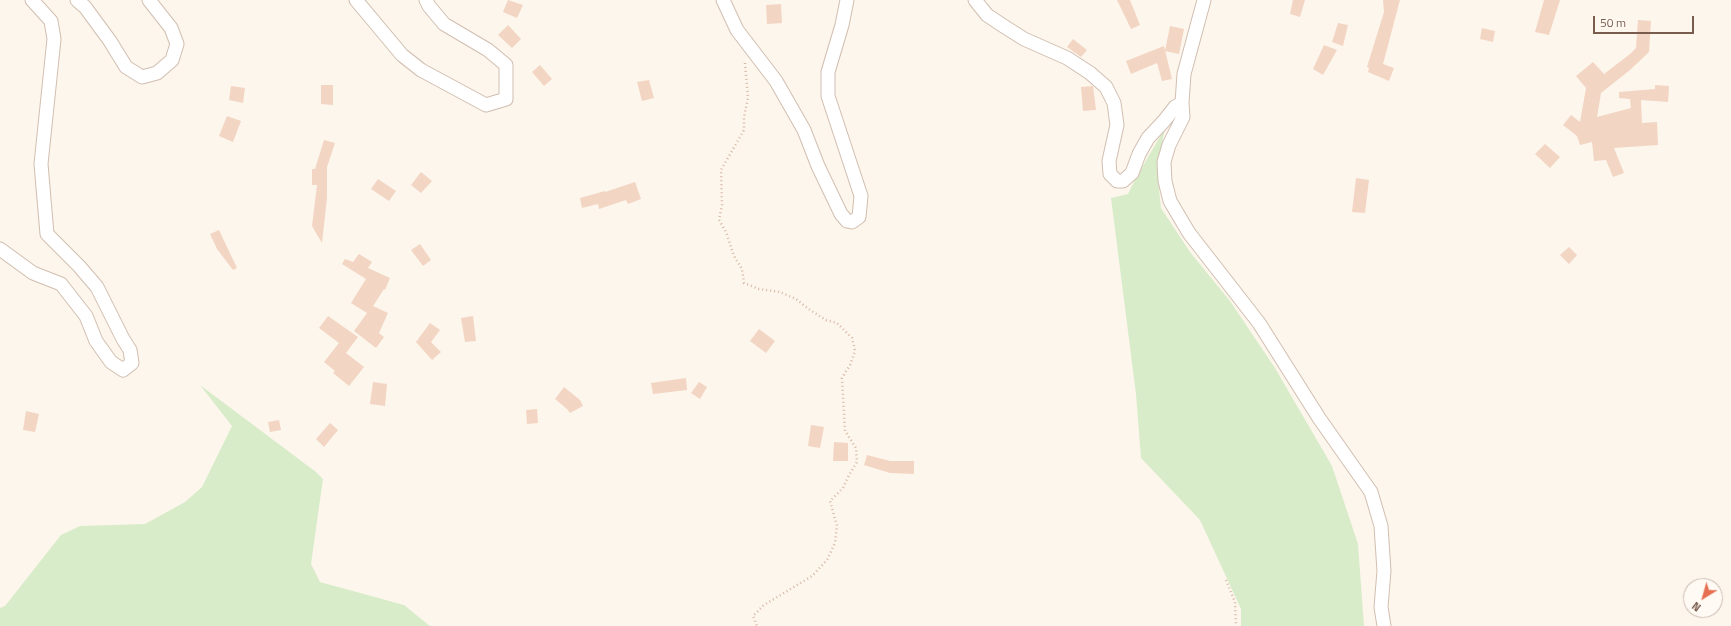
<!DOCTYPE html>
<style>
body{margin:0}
#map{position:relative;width:1731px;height:626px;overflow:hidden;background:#fdf6ec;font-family:"Titillium Web",sans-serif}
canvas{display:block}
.north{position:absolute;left:1683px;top:578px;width:40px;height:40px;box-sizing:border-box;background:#fffaf3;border:1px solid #cabbb1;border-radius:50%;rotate:217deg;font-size:11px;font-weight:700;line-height:16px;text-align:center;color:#7a5c4d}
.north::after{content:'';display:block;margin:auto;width:14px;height:18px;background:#e76f51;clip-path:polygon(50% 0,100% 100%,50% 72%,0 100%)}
.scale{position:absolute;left:1593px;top:16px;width:101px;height:18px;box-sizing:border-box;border:2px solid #7a5c4d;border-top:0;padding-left:5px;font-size:12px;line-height:14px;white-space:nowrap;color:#7a5c4d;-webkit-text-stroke:3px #fffaf3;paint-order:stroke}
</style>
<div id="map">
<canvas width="1731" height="626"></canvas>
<div class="north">N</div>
<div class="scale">50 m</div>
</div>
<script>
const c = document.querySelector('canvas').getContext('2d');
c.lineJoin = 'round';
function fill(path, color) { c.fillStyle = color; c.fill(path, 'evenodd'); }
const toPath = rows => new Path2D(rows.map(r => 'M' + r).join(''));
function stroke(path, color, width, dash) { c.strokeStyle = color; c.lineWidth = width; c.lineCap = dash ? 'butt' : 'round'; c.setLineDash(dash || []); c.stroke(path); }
fill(toPath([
 [1165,128,1157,170,1161,208,1190,252,1230,301,1275,368,1332,466,1358,544,1364,626,1241,626,1241,609,1200,520,1141,458,1136,394,1111,198,1128,194,1137,176],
 [200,385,316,472,323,479,311,564,320,582,404,605,430,626,0,626,0,608,5,606,61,535,80,526,145,524,185,502,202,487,232,426]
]), '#d8ecc9');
fill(toPath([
 [508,0,523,5,517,18,503,12],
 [1117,0,1130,0,1140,25,1131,29],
 [1293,0,1305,0,1300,17,1290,14],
 [1383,0,1400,0,1383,64,1394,68,1389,81,1368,72,1369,68,1367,67,1384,12],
 [1544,0,1560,0,1549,35,1535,32],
 [781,4,782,23,767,24,766,5],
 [1638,20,1651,21,1649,52,1630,70,1601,93,1597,117,1631,108,1630,99,1619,98,1619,92,1655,89,1655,85,1669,86,1668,102,1641,100,1642,123,1657,122,1658,145,1614,148,1624,173,1613,177,1606,160,1594,161,1592,142,1580,145,1577,136,1563,125,1571,115,1580,122,1586,88,1576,76,1593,62,1604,74,1630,54,1636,48],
 [1338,23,1348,25,1343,46,1332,42],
 [508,25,521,39,512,48,498,35],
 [1170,26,1184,29,1179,54,1165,51],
 [1482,28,1495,31,1493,42,1480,39],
 [1073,39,1087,50,1081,57,1067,47],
 [1324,45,1337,50,1323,75,1313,69],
 [1164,46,1172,79,1162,81,1157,63,1131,74,1126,61],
 [540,65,552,79,544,86,532,72],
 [649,80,654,98,642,101,637,82],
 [321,85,333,85,333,105,321,104],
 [231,86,245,88,243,103,229,100],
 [1093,86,1096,110,1083,111,1081,87],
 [227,116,241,121,233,142,219,136],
 [324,140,335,143,327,167,327,198,322,243,312,226,317,185,312,185,312,169,315,169],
 [1545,144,1560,157,1550,168,1535,154],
 [421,172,432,181,421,193,411,185],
 [1356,178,1369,180,1365,213,1352,212],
 [378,179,396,191,389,201,371,189],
 [635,182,641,199,628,204,626,200,599,209,598,204,582,208,580,198,605,191,605,192],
 [219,230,237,268,233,270,217,249,210,234],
 [420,244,431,260,423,266,411,250],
 [1569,247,1577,255,1569,264,1560,255],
 [359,254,372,262,368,268,390,278,385,290,384,289,373,306,388,313,379,333,384,337,376,348,354,331,367,313,351,303,366,279,342,264,345,259,353,262],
 [328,316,358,337,346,353,364,367,349,386,333,373,335,371,324,362,339,343,319,328],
 [473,316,476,341,465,342,461,318],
 [430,323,440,330,431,342,441,352,432,360,416,342],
 [759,329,775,341,766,353,750,341],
 [686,378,687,390,653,394,651,383],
 [373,382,387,384,385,406,370,404],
 [699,382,707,387,700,399,691,393],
 [564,387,580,400,583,406,570,413,567,409,555,399],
 [537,409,538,423,527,424,526,410],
 [26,411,39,414,35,432,23,430],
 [279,420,281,430,270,432,268,422],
 [330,423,338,430,324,447,316,439],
 [811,425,824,427,820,448,808,446],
 [834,442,848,443,848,461,833,461],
 [867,455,890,461,914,461,914,474,890,473,864,465]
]), '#f3d5c3');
const minor = toPath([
 [77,0,85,7,110,41,126,67,142,77,157,73,172,60,177,44,171,28,149,0],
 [356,0,402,55,421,70,486,105,506,99,506,65,488,50,444,24,429,6,426,0],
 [723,0,737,30,776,81,804,130,818,166,841,214,847,221,852,222,859,217,861,196,828,96,828,72,842,25,847,0],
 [975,0,987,15,1002,25,1024,39,1067,58,1090,73,1106,87,1114,103,1117,125,1109,161,1110,174,1117,181,1123,181,1132,173,1139,154,1148,138,1164,121,1175,107,1182,103],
 [1204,0,1184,74,1182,103,1183,117,1169,145,1164,162,1165,181,1170,201,1189,233,1259,323,1319,418,1371,492,1381,526,1384,571,1381,607,1384,626],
 [0,249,33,273,61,284,86,316,96,341,111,362,123,370,132,363,130,350,123,339,97,287,79,266,47,234,41,164,54,39,51,21,32,0]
]);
stroke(minor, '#d1beb0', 15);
stroke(toPath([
 [745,63,748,98,744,117,744,130,721,170,722,205,719,220,726,232,734,256,742,269,744,283,759,289,780,292,796,299,810,310,826,320,837,323,852,338,855,351,850,365,842,378,845,431,856,448,857,462,849,475,843,488,830,501,837,526,835,543,827,560,812,576,764,605,753,616,757,626],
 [1226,580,1235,602,1236,626]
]), '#d9b8a5', 2.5, [1, 3]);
stroke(minor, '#fff', 13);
</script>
